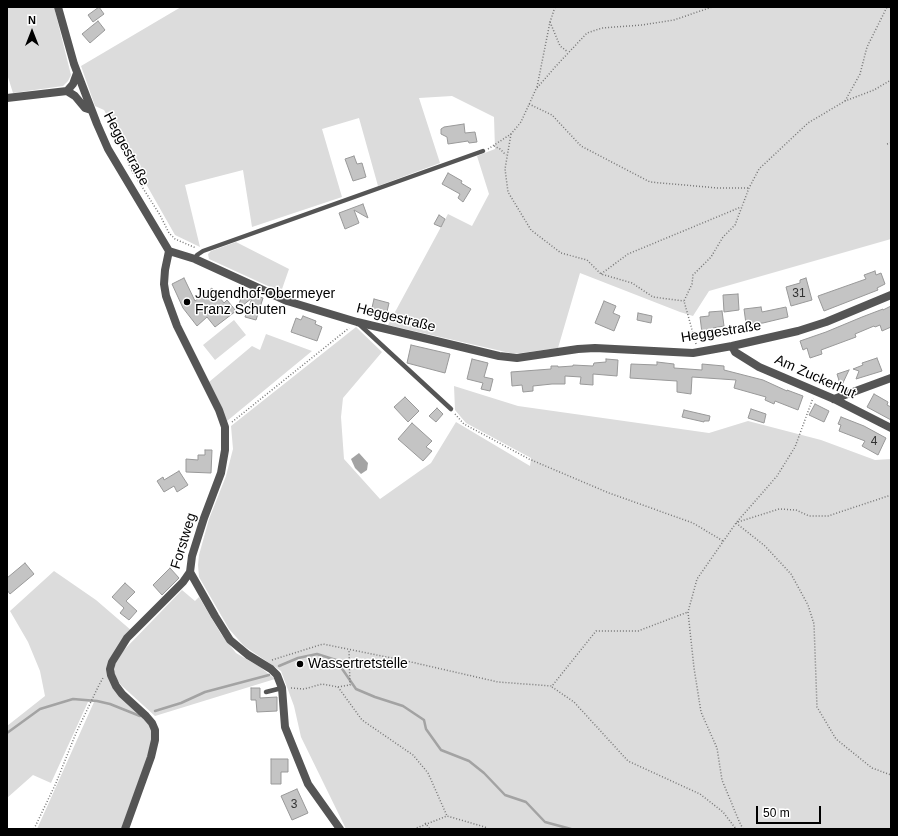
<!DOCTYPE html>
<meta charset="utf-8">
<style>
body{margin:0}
#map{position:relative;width:898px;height:836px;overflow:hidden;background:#fff;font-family:Helvetica,sans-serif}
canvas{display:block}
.frame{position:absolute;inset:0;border:8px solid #000;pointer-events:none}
.north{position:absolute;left:12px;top:12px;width:40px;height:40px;-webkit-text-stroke:3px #fff;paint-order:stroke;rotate:0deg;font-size:11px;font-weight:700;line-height:16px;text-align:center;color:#000}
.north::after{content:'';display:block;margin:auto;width:14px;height:18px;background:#000;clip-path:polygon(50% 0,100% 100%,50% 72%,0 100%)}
.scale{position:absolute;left:756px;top:806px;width:65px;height:18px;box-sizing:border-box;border:2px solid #000;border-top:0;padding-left:5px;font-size:12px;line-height:14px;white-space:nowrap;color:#000;-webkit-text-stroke:3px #fff;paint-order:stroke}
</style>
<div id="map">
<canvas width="898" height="836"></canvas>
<div class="frame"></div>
<div class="north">N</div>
<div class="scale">50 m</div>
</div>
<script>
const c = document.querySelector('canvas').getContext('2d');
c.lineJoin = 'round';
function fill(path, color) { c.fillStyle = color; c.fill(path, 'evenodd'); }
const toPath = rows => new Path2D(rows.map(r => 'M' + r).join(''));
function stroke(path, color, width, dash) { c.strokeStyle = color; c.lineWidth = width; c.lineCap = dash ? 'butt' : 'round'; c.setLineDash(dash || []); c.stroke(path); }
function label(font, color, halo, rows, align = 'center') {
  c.font = font + ' Helvetica,sans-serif'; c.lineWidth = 3; c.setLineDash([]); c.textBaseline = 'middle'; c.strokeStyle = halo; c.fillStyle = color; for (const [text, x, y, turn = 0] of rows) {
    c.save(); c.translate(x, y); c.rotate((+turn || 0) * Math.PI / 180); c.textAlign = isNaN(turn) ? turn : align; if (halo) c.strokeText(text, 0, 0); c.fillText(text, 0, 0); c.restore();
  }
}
fill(toPath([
 [7,7,54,7,71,75,68,81,63,86,13,93,7,74],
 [181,7,891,7,891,239,709,291,693,316,680,312,580,273,558,348,521,353,510,353,388,325,448,214,472,226,489,194,477,156,495,149,494,117,452,96,419,98,440,163,378,186,359,118,322,129,342,197,252,227,243,170,185,185,200,247,175,235,104,110,95,106,81,66],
 [236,242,289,269,281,292,209,259,208,254,211,251],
 [234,320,246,335,215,360,203,345],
 [356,327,382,352,343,398,341,417,344,459,380,499,431,463,456,422,530,466,531,458,466,423,455,410,454,386,518,406,709,433,748,421,821,440,875,460,891,459,891,829,346,829,301,737,294,706,281,671,244,646,229,629,199,577,198,565,199,555,209,519,226,476,233,449,231,426],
 [266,334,312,351,227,421,209,382,252,346,260,350],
 [54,571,96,600,132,631,107,675,113,687,148,723,151,730,152,740,150,750,121,829,37,829,94,702,88,702,51,783,33,775,7,798,7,726,45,696,40,671,28,642,10,611],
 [182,590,195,601,199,597,221,634,236,653,260,667,275,679,155,716,121,685,116,678,114,672,115,665,123,651]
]), '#dcdcdc');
fill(toPath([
 [359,453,368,463,367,470,361,474,355,468,351,459]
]), '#a3a3a3');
stroke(toPath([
 [279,666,298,658,317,654,336,660,356,689,375,697,403,706,424,720,426,729,441,750,469,761,484,773,505,795,526,802,545,822,571,829],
 [155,711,181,703,205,692,269,675],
 [7,733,40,709,73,699,97,701,110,704,140,716]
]), '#a3a3a3', 2.5);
const building = toPath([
 [99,7,104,14,93,22,88,15,99,7],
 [98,21,105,30,90,43,82,34,98,21],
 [464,124,465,133,475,132,477,142,469,143,468,141,448,144,447,137,441,134,441,129,444,127,464,124],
 [354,156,357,164,362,163,366,177,353,181,345,159,354,156],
 [448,173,462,181,461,183,471,189,463,202,458,198,460,194,442,184,448,173],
 [363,204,368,218,354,210,359,223,345,229,339,213,363,204],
 [439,215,445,219,441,227,434,224,439,215],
 [875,271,876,275,881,273,885,284,877,288,878,290,824,311,818,296,866,279,864,275,875,271],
 [184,278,195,301,212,288,224,303,227,300,236,311,215,327,207,317,197,326,183,308,172,284,184,278],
 [806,278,812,300,791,306,786,287,800,283,800,280,806,278],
 [243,292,263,298,256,320,245,317,252,298,237,310,243,292],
 [738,294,739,310,724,312,723,295,738,294],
 [374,299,389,303,386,316,371,312,374,299],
 [604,301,616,306,613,313,620,316,614,331,595,323,604,301],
 [891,306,891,327,882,331,880,325,875,327,874,326,855,334,856,337,821,350,822,354,810,358,807,348,803,350,800,341,826,332,862,317,883,309,883,310,891,306],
 [761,307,762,312,786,307,788,317,763,323,746,324,744,309,761,307],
 [722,311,724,326,713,328,714,332,702,333,700,317,709,316,709,312,722,311],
 [638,313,652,316,651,323,637,320,638,313],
 [303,316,316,321,315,324,322,327,317,341,291,332,296,318,301,320,303,316],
 [411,345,450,354,445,373,407,363,411,345],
 [877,358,882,371,856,379,859,371,853,369,863,365,862,363,877,358],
 [472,359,488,363,484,377,493,379,490,391,481,389,483,383,467,379,472,359],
 [606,359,618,360,617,376,593,374,593,385,580,384,581,377,565,376,565,384,552,384,533,386,533,391,523,392,522,385,512,386,511,372,551,369,551,366,558,366,558,367,573,366,573,365,593,366,594,363,606,362,606,359],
 [657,362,674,364,674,368,702,370,702,364,724,366,724,370,763,380,787,391,787,390,803,396,798,410,775,401,774,404,765,400,766,397,734,388,736,380,692,377,691,394,677,392,677,381,630,378,631,364,657,365,657,362],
 [849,370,841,387,837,374,849,370],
 [874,394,888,402,887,405,891,407,891,420,867,407,874,394],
 [405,397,419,411,408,422,394,407,405,397],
 [815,404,829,411,824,422,809,415,815,404],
 [437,408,443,414,436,422,429,416,437,408],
 [751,409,766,414,764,423,748,418,751,409],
 [684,410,710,416,709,421,704,421,704,422,682,417,684,410],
 [841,417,864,426,886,438,878,455,862,446,865,441,839,431,841,425,838,424,841,417],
 [412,423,432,441,426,447,432,451,423,461,398,439,412,423],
 [205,450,212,450,211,473,186,472,186,459,198,460,198,455,205,455,205,450],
 [179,471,188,485,177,492,174,486,164,492,157,481,163,477,164,480,179,471],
 [25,563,34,574,10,594,7,590,7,578,25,563],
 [170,568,179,578,162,595,153,585,170,568],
 [125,583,135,592,126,601,137,611,129,620,120,613,124,608,112,597,125,583],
 [251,688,260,688,260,698,277,697,277,711,257,712,256,700,251,700,251,688],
 [271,759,288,759,288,772,281,772,281,784,271,784,271,759],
 [297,789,308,813,292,820,281,796,297,789]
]);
fill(building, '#c4c4c4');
stroke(building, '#999', 1);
stroke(toPath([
 [550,22,560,46,568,52],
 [537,87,550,22,555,7],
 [845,101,860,74,867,47,887,7],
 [529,104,552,115,581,146,650,182,718,188,749,188],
 [511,134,505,169,508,192,531,230,561,253,587,260,601,274,632,283,653,297,684,301],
 [112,137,120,145,132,171,160,215,169,233,175,239,196,248],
 [887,144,891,143],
 [494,146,500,149,506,155],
 [488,149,511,134,521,122,536,89,556,66,587,33,602,28,642,25,674,20,712,7],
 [601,274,628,254,741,207],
 [696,344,684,301,692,284,693,275,711,257,723,237,735,225,749,188,759,169,808,123,845,101,874,90,891,80],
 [455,414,464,424,529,459,609,493,693,523,723,541],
 [232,422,349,328],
 [738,522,779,509,796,510,809,516,828,516,891,495],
 [736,523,765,546,791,574,808,605,814,624,817,707,836,739,872,768,891,775],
 [272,660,323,644,411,662,498,682,552,686,596,631,638,631,688,612],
 [338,687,362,720,413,755,428,773,447,816],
 [552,687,574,702,628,761,700,794,723,812,736,829],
 [291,688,304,689,322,684,338,687,350,685,349,650],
 [425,823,430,829],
 [34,829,56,783,76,733,99,685,103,678],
 [414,829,447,816,485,827,488,829],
 [743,829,739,821,722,780,717,748,701,712,694,668,688,612,697,579,736,523,777,476,795,447,813,398]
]), '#777', 1.5, [1, 2]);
stroke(toPath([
 [195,259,197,255,203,251,483,151],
 [360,325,451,409],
 [266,692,282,688]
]), '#555', 4.5);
stroke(toPath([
 [58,7,74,64,97,124,108,149,169,251,195,259,287,301,357,322,499,356,517,358,578,349,595,348,693,353,732,346,798,331,826,322,891,295],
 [67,91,73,84,77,73],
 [7,98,67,91,75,96,85,108,91,110],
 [732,346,735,352,759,367,834,399,891,428],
 [834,399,891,378],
 [190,572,215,616,230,640,248,655,271,669,277,675,282,688,285,727,308,784,340,829],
 [125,829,151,757,155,740,155,730,152,723,146,716,122,694,116,686,111,675,110,669,112,662,127,638,183,582,190,572,192,556,204,518,221,473,225,450,225,427,219,410,177,326,166,296,164,284,165,270,169,251]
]), '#555', 8);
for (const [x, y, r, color] of [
 [187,302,4,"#000"],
 [300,664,4,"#000"]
]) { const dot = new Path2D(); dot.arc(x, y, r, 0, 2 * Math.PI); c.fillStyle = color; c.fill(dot); stroke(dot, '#fff', 1.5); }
label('12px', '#313131', null, [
 ["31",799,294],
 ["4",874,442],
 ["3",294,805]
]);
label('14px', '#000', '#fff', [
 ["Heggestraße",126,149,62],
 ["Heggestraße",396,318,14],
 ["Heggestraße",721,332,-9],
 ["Am Zuckerhut",815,377,24],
 ["Forstweg",184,541,-73]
]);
label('14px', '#000', '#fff', [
 ["Jugendhof-Obermeyer",195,294],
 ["Franz Schuten",195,310],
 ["Wassertretstelle",308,664]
], 'left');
</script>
